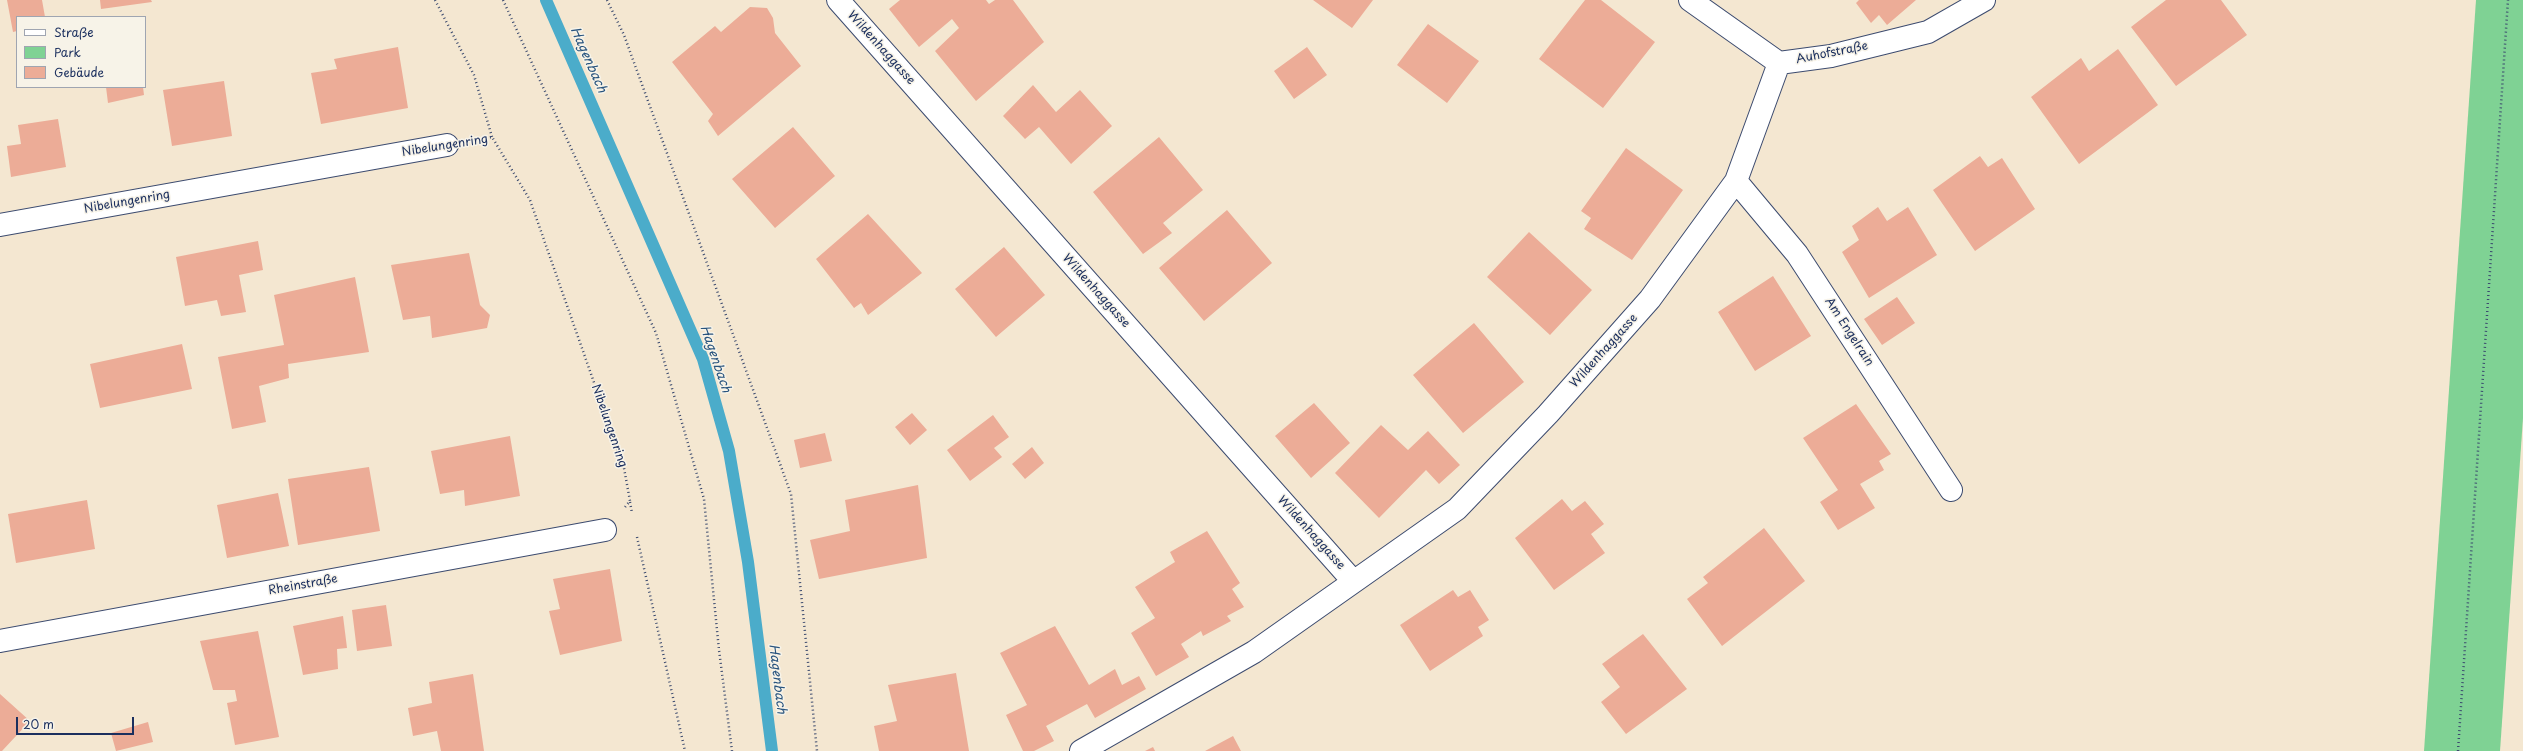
<!DOCTYPE html>
<meta charset="utf-8">
<style>
body{margin:0}
#map{position:relative;width:2523px;height:751px;overflow:hidden;background:#f4e7d1;font-family:"Playpen Sans",sans-serif}
canvas{display:block}
.legend{position:absolute;left:16px;top:16px;width:130px;height:72px;box-sizing:border-box;background:#f7f3e8;border:1px solid #9fa5b1;margin:0;padding:5px 7px;list-style:none;font-size:12px;color:#1b2f5e}
.legend li{display:flex;align-items:center;gap:8px;height:20px}
.legend b{width:20px;border:1px solid #9fa5b1}
.scale{position:absolute;left:16px;top:717px;width:118px;height:18px;box-sizing:border-box;border:2px solid #1b2f5e;border-top:0;padding-left:5px;font-size:12px;line-height:14px;white-space:nowrap;color:#1b2f5e;-webkit-text-stroke:3px #f7f3e8;paint-order:stroke}
</style>
<div id="map">
<canvas width="2523" height="751"></canvas>
<ul class="legend">
<li><b style="height:5px;background:#fff"></b>Straße</li>
<li><b style="height:11px;background:#7fd294"></b>Park</li>
<li><b style="height:11px;background:#ecac97"></b>Gebäude</li>
</ul>
<div class="scale">20 m</div>
</div>
<script>
const c = document.querySelector('canvas').getContext('2d');
c.lineJoin = 'round';
function fill(path, color) { c.fillStyle = color; c.fill(path, 'evenodd'); }
const toPath = rows => new Path2D(rows.map(r => 'M' + r).join(''));
function stroke(path, color, width, dash) { c.strokeStyle = color; c.lineWidth = width; c.lineCap = dash ? 'butt' : 'round'; c.setLineDash(dash || []); c.stroke(path); }
function label(font, color, halo, rows, align = 'center') {
  c.font = font + ' "Playpen Sans",sans-serif'; c.lineWidth = 3; c.setLineDash([]); c.textBaseline = 'middle'; c.strokeStyle = halo; c.fillStyle = color; for (const [text, x, y, turn = 0] of rows) {
    c.save(); c.translate(x, y); c.rotate((+turn || 0) * Math.PI / 180); c.textAlign = isNaN(turn) ? turn : align; if (halo) c.strokeText(text, 0, 0); c.fillText(text, 0, 0); c.restore();
  }
}
fill(toPath([
 [2476,0,2523,0,2523,418,2500,751,2424,751]
]), '#7fd294');
stroke(toPath([
 [546,0,703,359,729,451,748,562,772,751]
]), '#4bacca', 12);
fill(toPath([
 [7,0,42,0,45,17,17,17,17,31,13,32],
 [100,0,151,0,152,2,101,9],
 [900,0,986,0,989,4,995,0,1013,0,1044,42,976,101,935,51,959,28,952,19,919,47,889,9],
 [1313,0,1373,0,1352,28],
 [1585,0,1601,0,1655,42,1603,108,1539,59],
 [1859,0,1916,0,1887,25,1879,15,1871,23,1856,3],
 [2166,0,2221,0,2247,35,2176,86,2131,27],
 [750,7,767,8,773,18,775,33,801,66,718,136,708,121,713,114,672,62,715,26,721,32],
 [1428,24,1479,61,1447,103,1397,65],
 [398,47,408,108,321,124,311,73,337,69,334,59],
 [1307,47,1327,75,1294,99,1274,71],
 [2118,49,2158,105,2079,164,2031,97,2081,58,2089,71],
 [224,81,232,136,172,146,163,90],
 [1033,85,1056,112,1080,90,1112,126,1071,164,1039,127,1025,139,1003,116],
 [106,87,143,87,144,95,108,103],
 [58,119,66,167,11,177,7,146,21,144,18,125],
 [793,127,835,176,775,228,732,179],
 [1159,137,1203,190,1163,223,1172,233,1143,254,1093,192],
 [1626,148,1683,190,1632,260,1584,229,1591,218,1581,211],
 [1980,156,1988,167,2002,158,2035,209,1975,251,1933,190],
 [1878,207,1887,221,1908,207,1937,255,1869,298,1842,252,1859,240,1852,226],
 [1227,210,1272,263,1204,321,1159,268],
 [868,214,922,273,868,315,861,303,854,308,816,259],
 [1529,232,1592,290,1550,335,1487,277],
 [258,241,263,270,239,275,246,312,221,316,217,300,185,306,176,257],
 [1004,247,1045,295,996,337,955,289],
 [469,253,480,305,490,315,487,328,432,338,430,316,403,320,391,265],
 [1773,276,1811,336,1755,371,1718,312],
 [355,277,369,352,288,364,289,378,259,386,266,422,232,429,218,357,284,345,274,295],
 [1897,297,1915,323,1882,345,1864,319],
 [1474,323,1524,382,1463,433,1413,375],
 [182,344,192,389,100,408,90,364],
 [1314,403,1350,443,1311,478,1275,436],
 [1856,404,1891,454,1879,461,1884,470,1860,484,1875,508,1838,530,1820,502,1838,490,1803,438],
 [912,413,927,430,910,445,895,427],
 [993,415,1009,437,994,448,1002,457,970,481,947,450],
 [1381,425,1408,450,1428,431,1460,465,1439,484,1426,470,1379,518,1335,473],
 [825,433,832,461,800,468,794,440],
 [510,436,520,496,465,506,464,490,440,494,431,451],
 [1032,447,1044,463,1025,479,1012,464],
 [369,467,380,531,298,545,288,479],
 [918,485,927,558,819,579,810,540,850,531,845,500],
 [278,493,289,546,227,558,217,505],
 [1562,499,1572,511,1585,501,1604,524,1591,534,1605,553,1554,590,1515,538],
 [87,500,95,549,16,563,8,514],
 [1764,528,1805,581,1722,646,1687,599,1708,583,1703,577],
 [1207,531,1240,583,1232,589,1244,607,1227,616,1231,621,1203,636,1201,631,1181,644,1189,657,1156,676,1131,633,1155,618,1135,587,1175,562,1170,552],
 [610,569,622,641,560,655,549,611,560,609,553,579],
 [1453,590,1458,597,1470,590,1489,620,1478,627,1483,636,1430,671,1400,625],
 [386,605,392,646,357,651,352,610],
 [343,616,347,648,337,649,338,669,303,675,293,626],
 [1055,626,1089,685,1115,669,1122,685,1139,676,1146,689,1095,718,1087,704,1046,726,1054,741,1034,751,1023,751,1006,715,1027,705,1000,653],
 [258,631,279,737,235,745,227,703,237,701,235,690,213,690,200,641],
 [1643,634,1687,689,1626,734,1601,702,1620,687,1602,664],
 [956,673,969,751,879,751,874,726,897,721,888,685],
 [473,674,484,751,441,751,437,731,413,736,408,708,432,703,429,682],
 [0,694,30,721,2,751,0,751],
 [148,722,153,742,116,751,111,733],
 [1233,736,1241,751,1205,751],
 [1153,747,1155,751,1145,751]
]), '#ecac97');
const minor = toPath([
 [838,0,1353,581],
 [1690,0,1779,63,1831,56,1928,32,1984,0],
 [1736,181,1797,254,1951,490],
 [0,225,447,145],
 [0,641,605,530],
 [1081,751,1254,652,1457,509,1548,414,1650,299,1736,181,1779,63]
]);
stroke(minor, '#3c4b6f', 24);
stroke(toPath([
 [435,0,474,75,492,137],
 [503,0,656,333,704,499,719,650,732,751],
 [607,0,624,35,791,494,817,751],
 [478,139,492,137,530,200,624,468,630,501,625,507],
 [630,502,632,513],
 [637,537,685,751],
 [2458,751,2508,0]
]), '#3c4b6f', 2.5, [1, 3]);
stroke(minor, '#fff', 22);
label('12px', '#1b2f5e', '#f7f3e8', [
 ["Wildenhaggasse",881,48,48],
 ["Auhofstraße",1832,53,-11],
 ["Nibelungenring",445,146,-9],
 ["Nibelungenring",127,202,-10],
 ["Wildenhaggasse",1096,291,48],
 ["Am Engelrain",1849,332,57],
 ["Wildenhaggasse",1604,351,-48],
 ["Nibelungenring",609,426,71],
 ["Wildenhaggasse",1311,533,48],
 ["Rheinstraße",303,585,-10]
]);
label('italic 13px', '#29547e', '#f7f3e8', [
 ["Hagenbach",588,60,66],
 ["Hagenbach",715,359,71],
 ["Hagenbach",777,679,83]
]);
</script>
